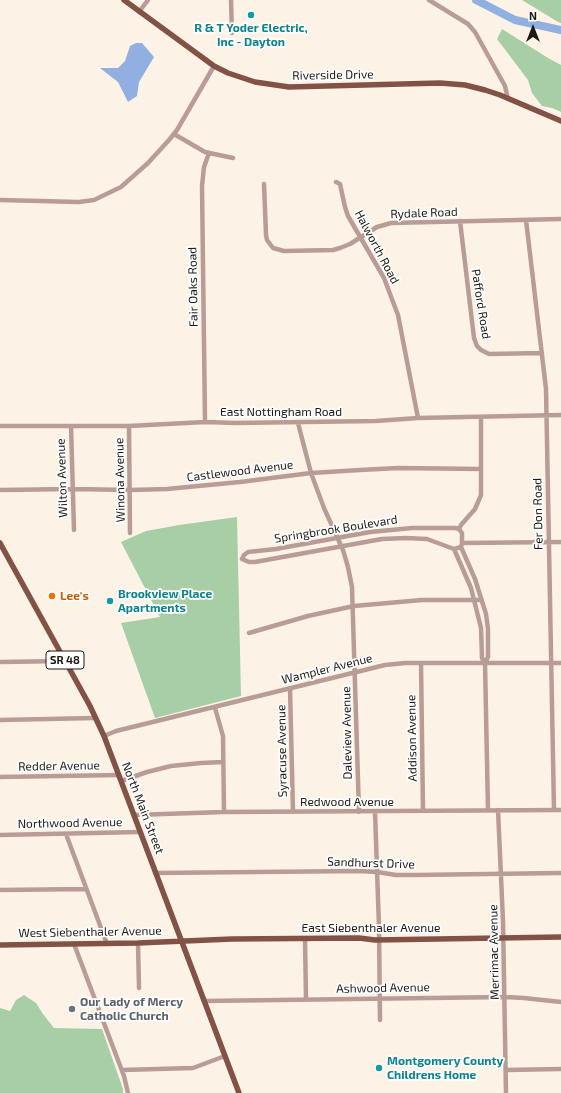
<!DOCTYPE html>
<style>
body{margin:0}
#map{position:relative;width:561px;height:1093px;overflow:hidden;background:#fcf3e6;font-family:"Exo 2",sans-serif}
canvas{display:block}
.north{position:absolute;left:513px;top:8px;width:40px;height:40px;-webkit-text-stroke:3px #fff;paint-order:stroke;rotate:0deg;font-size:11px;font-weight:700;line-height:16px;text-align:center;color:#1d1915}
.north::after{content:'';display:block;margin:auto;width:14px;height:18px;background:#1d1915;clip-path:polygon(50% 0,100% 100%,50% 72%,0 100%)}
</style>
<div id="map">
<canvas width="561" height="1093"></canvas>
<div class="north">N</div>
</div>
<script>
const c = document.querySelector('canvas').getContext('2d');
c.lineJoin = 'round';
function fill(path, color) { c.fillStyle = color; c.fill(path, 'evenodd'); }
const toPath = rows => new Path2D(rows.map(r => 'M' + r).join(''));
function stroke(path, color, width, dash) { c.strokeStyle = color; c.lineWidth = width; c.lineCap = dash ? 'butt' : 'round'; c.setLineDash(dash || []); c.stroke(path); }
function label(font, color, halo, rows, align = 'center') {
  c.font = font + ' "Exo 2",sans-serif'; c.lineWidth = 3.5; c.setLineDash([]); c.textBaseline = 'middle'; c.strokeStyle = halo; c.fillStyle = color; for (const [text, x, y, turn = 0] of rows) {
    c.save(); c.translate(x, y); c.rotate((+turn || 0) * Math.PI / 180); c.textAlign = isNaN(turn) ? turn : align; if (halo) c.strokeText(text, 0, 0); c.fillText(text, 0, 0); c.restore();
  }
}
fill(toPath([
 [522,0,561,0,561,23,558,22],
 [502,29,548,58,561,65,561,112,552,108,542,106,532,93,528,80,497,39],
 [237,517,241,696,155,718,121,623,160,617,121,542,146,531,179,525],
 [24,995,36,1003,43,1014,54,1028,102,1029,123,1089,123,1093,0,1093,0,1008,10,1011,16,1000]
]), '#a8cea5');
fill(toPath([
 [136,43,142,43,154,57,139,82,137,96,128,102,118,82,100,68,118,68,125,61,130,46]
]), '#91afe1');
stroke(toPath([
 [476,0,515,20,561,30]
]), '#91afe1', 8);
stroke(toPath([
 [231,0,232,33],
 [429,0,468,24,475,32,505,86,508,99],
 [139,12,148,0],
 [174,134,205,152,233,158],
 [336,182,340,184,345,207,348,216,384,278,398,315,418,418],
 [264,184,266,235,267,240,273,248,284,251,333,250,340,248,350,244,377,227,391,223,561,219],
 [0,200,79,202,94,200,121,187,148,163,169,140,177,130,214,66],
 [526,220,546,389,554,810],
 [460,221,474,338,477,346,481,350,489,354,542,353],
 [205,422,202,186,204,167,209,153],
 [298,423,311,473,324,508,343,550,348,567,352,587,359,812],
 [0,426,129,426,205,422,235,423,376,421,418,418,561,415],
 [71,426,74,530],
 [129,426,130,533],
 [0,490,72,489,130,490,167,489,240,482,311,473,360,470,398,468,481,469],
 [412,528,455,528,459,529,462,533,462,543,461,547,454,549,427,539,406,538,382,539,255,562,249,562,242,559,244,555,248,552,276,549,370,532,412,528],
 [459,529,461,525,475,509,481,495,481,417],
 [462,543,561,542],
 [461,547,475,579,486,614,488,629,488,657,485,663],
 [454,549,471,588,481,628,482,658,485,663,488,810],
 [249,633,308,616,354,606,422,600,481,600],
 [0,662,65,661],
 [421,663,423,811],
 [290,688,293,812],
 [215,708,223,736,224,812],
 [0,720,95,718],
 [104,736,116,731,385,665,405,663,561,663],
 [0,777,119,775],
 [121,781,147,772,171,766,201,763,223,762],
 [498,810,503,921,506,1093],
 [375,812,379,927,380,1020],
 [134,815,224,812,561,810],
 [66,834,107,944],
 [0,835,140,832],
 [155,873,359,871,377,872,396,875,415,875,561,873],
 [0,890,86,889],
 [305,939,306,999],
 [138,943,139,988],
 [74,944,124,1076,128,1093],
 [204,1001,505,997,524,998,561,1002],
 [122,1070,193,1068,225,1056],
 [506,1070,561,1069]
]), '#b99c95', 4.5);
stroke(toPath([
 [124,0,214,66,228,73,255,82,289,87,440,83,465,85,485,90,500,95,561,121],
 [0,543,90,706,104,736,239,1093],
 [0,945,138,943,232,939,359,938,375,940,561,937]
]), '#835247', 5.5);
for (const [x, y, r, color] of [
 [251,15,4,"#0f9aa8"],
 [52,596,4,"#e8710a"],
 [110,601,4,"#0f9aa8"],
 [72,1009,4,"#6b7280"],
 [379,1068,4,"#0f9aa8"]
]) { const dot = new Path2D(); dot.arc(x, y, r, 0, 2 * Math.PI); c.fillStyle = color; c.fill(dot); stroke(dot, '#fff', 1.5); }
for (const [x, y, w] of [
 [65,660,38]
]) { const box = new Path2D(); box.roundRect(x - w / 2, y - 9, w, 18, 3); c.fillStyle = '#fff'; c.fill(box); stroke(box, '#1d1915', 1); }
label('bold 11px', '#1d1915', null, [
 ["SR 48",65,660]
]);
label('bold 12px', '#0d838f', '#fff', [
 ["R & T Yoder Electric,",251,28,"center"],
 ["Inc - Dayton",251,42,"center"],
 ["Brookview Place",118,594],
 ["Apartments",118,608],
 ["Montgomery County",387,1061],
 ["Childrens Home",387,1075]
], 'left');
label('12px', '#1d1915', '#fff', [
 ["Riverside Drive",333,75,-1],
 ["Rydale Road",424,213,-2],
 ["Halworth Road",377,247,62],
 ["Fair Oaks Road",193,287,-91],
 ["Pafford Road",481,304,81],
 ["East Nottingham Road",281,412],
 ["Castlewood Avenue",240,471,-7],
 ["Wilton Avenue",62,478,-92],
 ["Winona Avenue",120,480,-91],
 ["Fer Don Road",538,514,-91],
 ["Springbrook Boulevard",336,529,-9],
 ["Wampler Avenue",327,669,-14],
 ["Daleview Avenue",347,733,-91],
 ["Addison Avenue",412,738,-91],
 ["Syracuse Avenue",282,751,-91],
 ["Redder Avenue",59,766,-1],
 ["Redwood Avenue",347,802],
 ["North Main Street",143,808,69],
 ["Northwood Avenue",70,823,-1],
 ["Sandhurst Drive",371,863,2],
 ["East Siebenthaler Avenue",371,928],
 ["West Siebenthaler Avenue",90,932,-1],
 ["Merrimac Avenue",494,952,-91],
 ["Ashwood Avenue",383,988,-1]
]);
label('bold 12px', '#c56008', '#fff', [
 ["Lee's",60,596]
], 'left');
label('bold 12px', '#5b616d', '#fff', [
 ["Our Lady of Mercy",80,1002],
 ["Catholic Church",80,1016]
], 'left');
</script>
